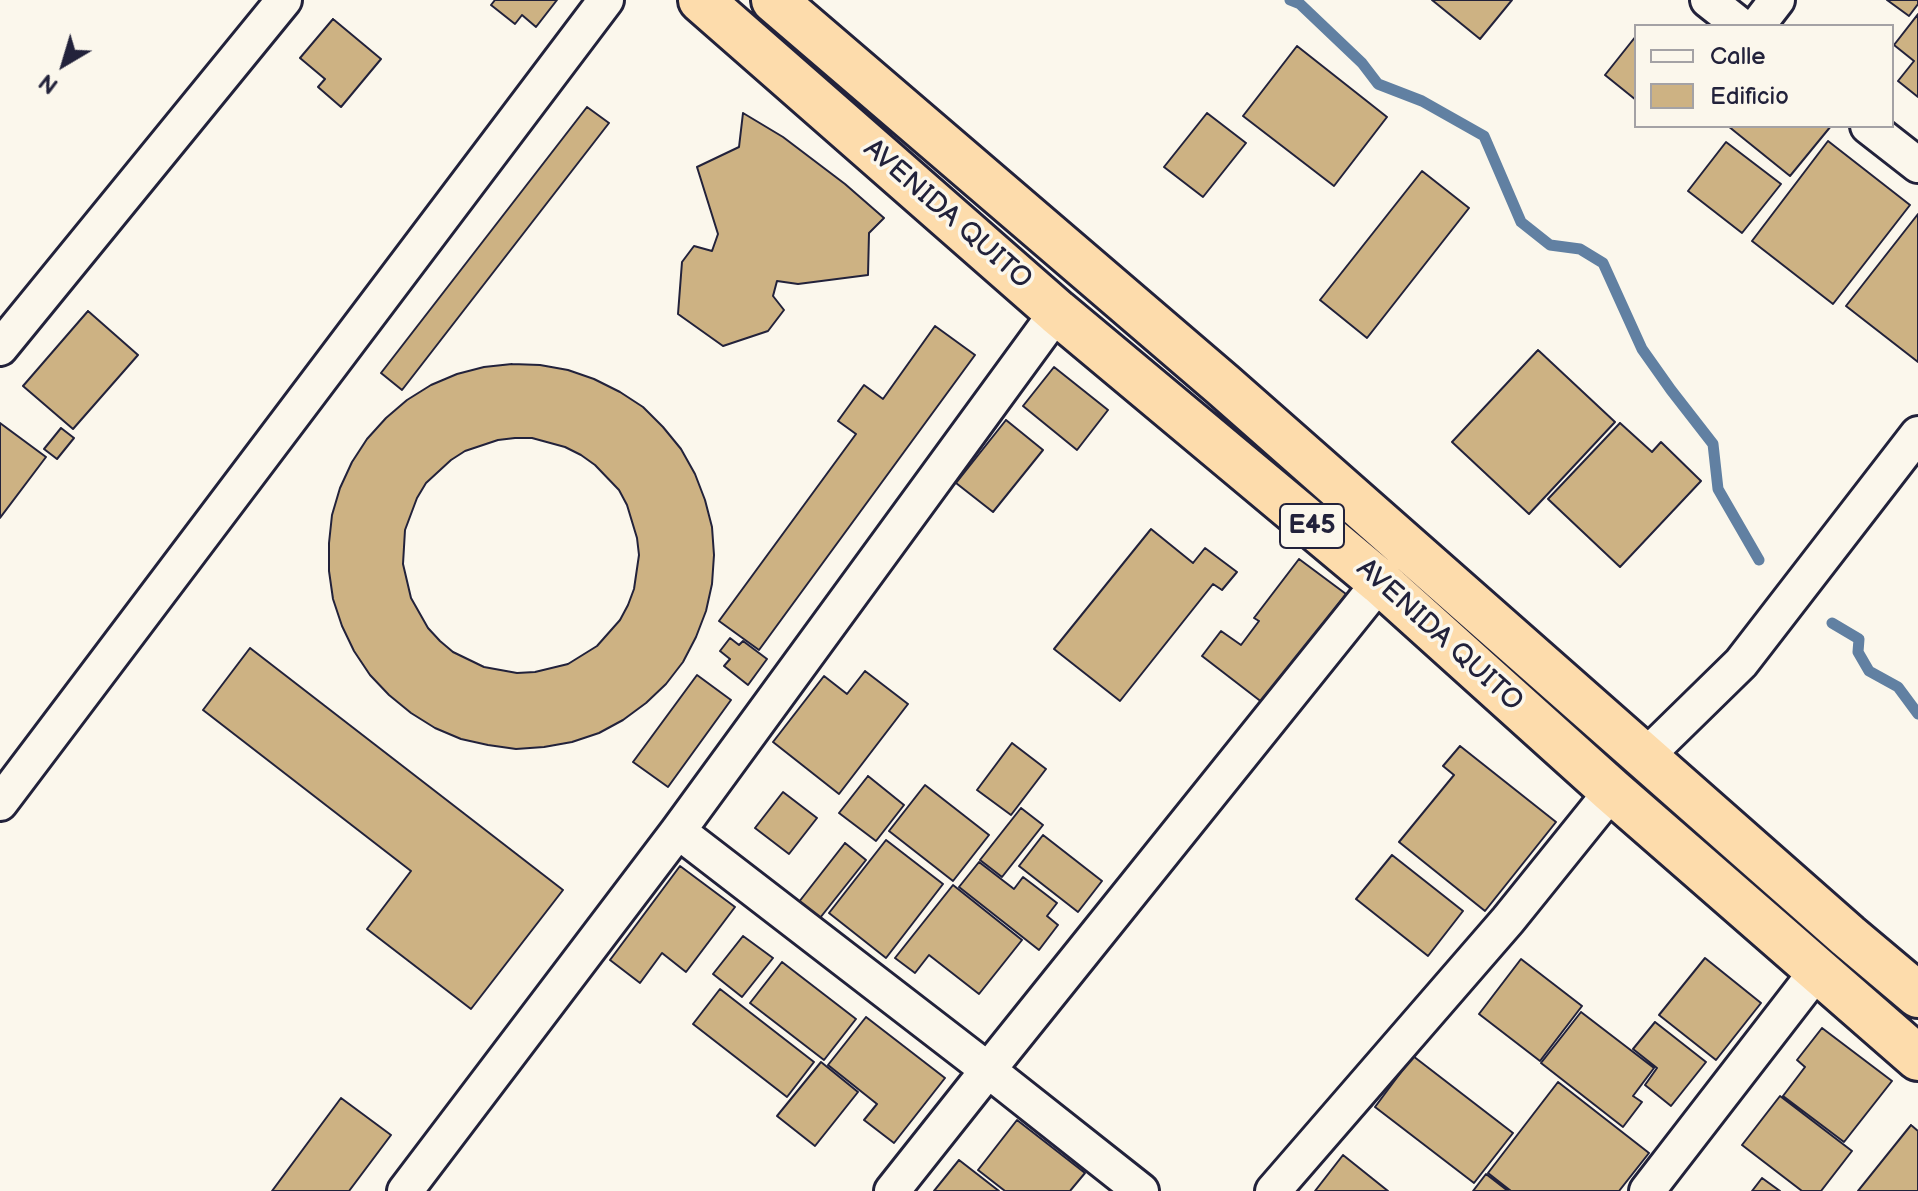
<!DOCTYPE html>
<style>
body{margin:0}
#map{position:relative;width:1918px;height:1191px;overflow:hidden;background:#fbf7ec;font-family:"Balsamiq Sans",sans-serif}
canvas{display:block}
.legend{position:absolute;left:1634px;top:24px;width:260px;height:104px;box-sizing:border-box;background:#fbf7ec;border:2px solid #a4a2a5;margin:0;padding:10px 14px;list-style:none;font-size:24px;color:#22223b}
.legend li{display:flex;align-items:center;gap:16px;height:40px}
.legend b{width:40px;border:2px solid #a4a2a5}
.north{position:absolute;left:24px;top:24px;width:80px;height:80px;-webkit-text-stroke:6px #fbf7ec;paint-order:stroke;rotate:218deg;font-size:22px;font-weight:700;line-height:32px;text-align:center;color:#22223b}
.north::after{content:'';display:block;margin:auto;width:28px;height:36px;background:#22223b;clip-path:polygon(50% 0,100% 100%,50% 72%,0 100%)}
</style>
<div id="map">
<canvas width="1918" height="1191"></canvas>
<ul class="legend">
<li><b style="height:10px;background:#fbf7ec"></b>Calle</li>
<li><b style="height:22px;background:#cdb283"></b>Edificio</li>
</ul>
<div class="north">N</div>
</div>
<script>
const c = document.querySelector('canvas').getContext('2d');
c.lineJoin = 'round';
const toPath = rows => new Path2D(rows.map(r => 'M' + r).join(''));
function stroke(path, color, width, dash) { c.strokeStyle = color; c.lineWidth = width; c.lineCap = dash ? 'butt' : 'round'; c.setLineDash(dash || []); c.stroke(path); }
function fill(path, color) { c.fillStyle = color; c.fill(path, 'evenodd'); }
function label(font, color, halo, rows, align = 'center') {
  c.font = font + ' "Balsamiq Sans",sans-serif'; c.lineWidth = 7; c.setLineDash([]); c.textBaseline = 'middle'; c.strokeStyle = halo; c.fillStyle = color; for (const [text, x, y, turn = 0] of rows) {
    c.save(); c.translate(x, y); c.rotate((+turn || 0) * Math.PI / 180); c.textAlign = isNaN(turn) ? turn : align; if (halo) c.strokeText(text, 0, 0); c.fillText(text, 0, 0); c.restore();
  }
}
stroke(toPath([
 [1290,0,1300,4,1362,63,1378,84,1422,101,1484,136,1521,222,1550,245,1580,249,1603,263,1642,349,1671,390,1713,444,1718,489,1759,560],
 [1832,623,1859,639,1858,652,1869,671,1898,687,1918,714]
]), '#6180a2', 11);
const building = toPath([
 [495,0,557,0,536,27,522,15,515,24,491,5,495,0],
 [1432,0,1512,0,1480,39,1432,0],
 [1887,0,1918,0,1918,4,1909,16,1887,0],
 [1918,14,1918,97,1898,81,1914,61,1894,45,1918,14],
 [333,19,381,59,341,107,318,87,325,79,300,58,333,19],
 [1636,36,1636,100,1605,75,1636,36],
 [1297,46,1387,117,1334,186,1243,116,1297,46],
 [587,107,609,123,402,390,381,373,587,107],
 [743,113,783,137,845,184,884,218,869,233,868,275,798,284,777,281,773,296,784,310,768,331,723,346,678,314,682,262,694,246,712,251,718,234,697,167,739,147,743,113],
 [1207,113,1246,143,1203,197,1164,167,1207,113],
 [1728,126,1831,126,1790,176,1728,126],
 [1828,141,1910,205,1833,304,1752,241,1828,141],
 [1726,142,1781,184,1742,233,1688,191,1726,142],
 [1422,171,1469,208,1367,338,1320,300,1422,171],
 [1918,214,1918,362,1846,306,1918,214],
 [88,311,138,355,73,429,23,386,88,311],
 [935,326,975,355,759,650,719,621,856,434,838,421,864,385,883,399,935,326],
 [1538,350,1615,422,1529,514,1452,442,1538,350],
 [512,364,540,365,568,370,594,379,620,392,643,407,663,427,681,449,695,474,705,500,712,527,714,555,712,584,706,611,696,637,683,662,666,684,646,703,623,720,599,733,572,742,544,747,516,749,488,745,461,739,435,728,411,713,389,695,370,675,354,651,342,626,333,599,329,571,329,543,332,515,340,488,352,462,367,439,386,418,407,400,431,385,457,374,484,367,512,364],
 [515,438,532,438,565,447,581,455,595,465,619,490,627,505,637,538,639,555,634,589,628,605,620,620,597,646,568,664,535,672,517,673,484,667,453,652,440,641,428,628,411,598,403,564,405,530,417,498,426,483,451,460,465,451,498,440,515,438],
 [1054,367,1108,410,1077,450,1023,406,1054,367],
 [1006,420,1043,450,993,512,956,483,1006,420],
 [0,423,46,457,0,518,0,423],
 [1620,423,1652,452,1661,442,1701,481,1620,567,1548,499,1620,423],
 [61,428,74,438,57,459,44,449,61,428],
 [1151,529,1193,563,1205,548,1237,572,1222,590,1213,584,1120,701,1054,649,1151,529],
 [1299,559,1346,594,1263,703,1202,656,1221,631,1241,645,1259,621,1254,618,1299,559],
 [730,638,739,645,743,641,767,659,748,685,724,666,730,659,720,651,730,638],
 [250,648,563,890,471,1009,367,929,411,871,203,710,250,648],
 [865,671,908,704,839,794,773,742,824,676,847,694,865,671],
 [697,675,731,700,668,787,633,762,697,675],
 [1012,743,1046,769,1011,815,977,790,1012,743],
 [1460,746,1556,822,1485,911,1399,842,1454,775,1443,766,1460,746],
 [868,776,904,805,876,841,839,813,868,776],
 [925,785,989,835,953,881,889,831,925,785],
 [783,792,817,818,789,854,755,828,783,792],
 [1021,808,1043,825,1002,877,980,860,1021,808],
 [1043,835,1102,881,1078,912,1019,866,1043,835],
 [886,840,943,884,886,958,829,913,886,840],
 [845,843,866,860,816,923,795,907,845,843],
 [1392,855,1463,911,1428,956,1356,899,1392,855],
 [979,862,1014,889,1023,877,1057,903,1047,916,1058,925,1039,950,959,887,979,862],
 [680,866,735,907,686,972,662,953,640,983,610,960,680,866],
 [953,885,1022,940,979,994,929,955,915,973,895,958,953,885],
 [743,936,773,958,742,997,713,974,743,936],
 [1705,958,1761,1003,1716,1060,1659,1015,1705,958],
 [1521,959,1582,1006,1540,1061,1479,1014,1521,959],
 [782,962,856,1019,824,1060,750,1003,782,962],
 [720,989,814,1062,787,1097,693,1024,720,989],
 [1581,1012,1654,1068,1633,1096,1642,1102,1623,1127,1541,1063,1581,1012],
 [866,1017,945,1078,894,1143,864,1120,877,1104,828,1065,866,1017],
 [1655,1022,1706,1062,1671,1106,1645,1085,1657,1068,1633,1049,1655,1022],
 [1822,1028,1892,1081,1844,1142,1783,1096,1805,1067,1797,1060,1822,1028],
 [1413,1056,1513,1133,1474,1183,1375,1107,1413,1056],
 [821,1062,858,1092,815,1146,777,1116,821,1062],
 [1558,1082,1649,1153,1619,1191,1511,1191,1488,1173,1558,1082],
 [1780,1096,1852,1151,1821,1191,1802,1191,1742,1145,1780,1096],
 [341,1098,391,1135,349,1191,272,1191,341,1098],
 [1017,1120,1085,1173,1070,1191,1005,1191,978,1170,1017,1120],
 [1911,1125,1918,1131,1918,1191,1858,1191,1911,1125],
 [1343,1155,1388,1191,1315,1191,1343,1155],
 [959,1160,999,1191,934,1191,959,1160],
 [1486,1174,1508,1191,1473,1191,1486,1174],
 [1762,1178,1780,1191,1752,1191,1762,1178]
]);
fill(building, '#cdb283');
stroke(building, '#22223b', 2);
const minor = toPath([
 [1708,0,1741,26],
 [1757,26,1777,0],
 [1868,126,1918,165],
 [0,348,284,0],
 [1646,756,1741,663,1918,434],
 [0,803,606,0],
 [678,831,988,1070,1141,1191],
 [405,1191,678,831,1057,312],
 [892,1191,988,1070,1380,582],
 [1273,1191,1508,920,1612,791],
 [1647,1191,1817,971]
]);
const trunk = toPath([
 [701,0,1057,312,1380,582,1612,791,1918,1058],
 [774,0,1223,385,1848,936,1918,995]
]);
stroke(minor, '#22223b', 40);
stroke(trunk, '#22223b', 50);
stroke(minor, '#fbf7ec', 34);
stroke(trunk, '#fddcac', 44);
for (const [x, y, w] of [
 [1312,526,64]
]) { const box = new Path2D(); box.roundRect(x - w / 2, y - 22, w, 44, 6); c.fillStyle = '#fbf7ec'; c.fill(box); stroke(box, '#22223b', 2); }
label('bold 26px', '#22223b', null, [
 ["E45",1312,526]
]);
label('28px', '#22223b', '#fbf7ec', [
 ["AVENIDA QUITO",947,215,41],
 ["AVENIDA QUITO",1439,636,42]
]);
</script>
